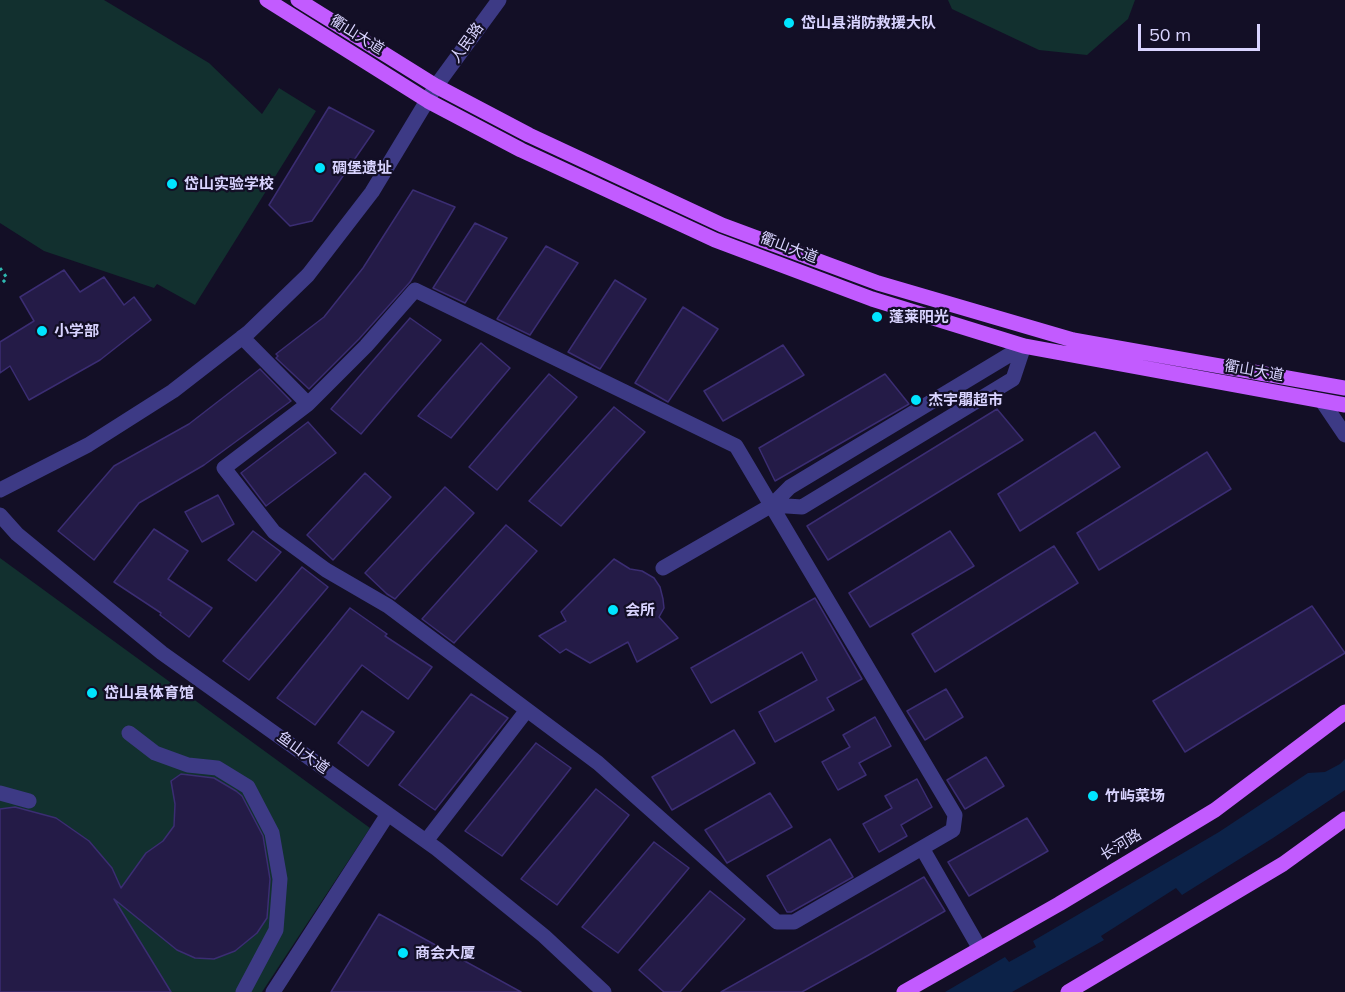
<!DOCTYPE html>
<meta charset="utf-8">
<style>
body{margin:0}
#map{position:relative;width:1345px;height:992px;overflow:hidden;background:#130f26;font-family:Mulish,sans-serif}
canvas{display:block}
.scale{position:absolute;left:1138px;top:24px;width:122px;height:27px;box-sizing:border-box;border:3px solid #d9d4ff;border-top:0;padding-left:8px;font-size:18px;line-height:21px;white-space:nowrap;color:#d9d4ff;-webkit-text-stroke:4px #130f26;paint-order:stroke}
</style>
<div id="map">
<canvas width="1345" height="992"></canvas>
<div class="scale">50 m</div>
</div>
<script>
const c = document.querySelector('canvas').getContext('2d');
c.lineJoin = 'round';
function fill(path, color) { c.fillStyle = color; c.fill(path, 'evenodd'); }
const toPath = rows => new Path2D(rows.map(r => 'M' + r).join(''));
function stroke(path, color, width, dash) { c.strokeStyle = color; c.lineWidth = width; c.lineCap = dash ? 'butt' : 'round'; c.setLineDash(dash || []); c.stroke(path); }
function label(font, color, halo, rows, align = 'center') {
  c.font = font + ' Mulish,"Noto Sans SC",sans-serif'; c.lineWidth = 4.5; c.setLineDash([]); c.textBaseline = 'middle'; c.strokeStyle = halo; c.fillStyle = color; for (const [text, x, y, turn = 0] of rows) {
    c.save(); c.translate(x, y); c.rotate((+turn || 0) * Math.PI / 180); c.textAlign = isNaN(turn) ? turn : align; if (halo) c.strokeText(text, 0, 0); c.fillText(text, 0, 0); c.restore();
  }
}
fill(toPath([
 [0,0,104,0,209,63,262,114,279,88,316,111,195,305,157,284,154,288,44,251,0,223],
 [948,0,1135,0,1128,19,1087,55,1039,50,952,9],
 [0,558,370,828,262,992,0,992]
]), '#12302f');
fill(toPath([
 [1345,759,1345,790,1273,838,1182,895,1176,888,1101,936,1104,940,1012,992,945,992,1005,957,1009,962,1036,947,1033,941,1219,832,1308,773,1325,772,1340,764]
]), '#0c2248');
const building = toPath([
 [329,107,374,131,312,221,290,226,269,205,329,107],
 [413,190,455,207,410,282,359,339,309,389,276,358,278,356,276,354,324,317,363,268,413,190],
 [475,223,507,238,465,303,433,288,475,223],
 [546,246,578,263,530,335,497,319,546,246],
 [64,270,80,292,104,277,124,305,134,297,151,320,100,360,29,400,10,366,0,373,0,342,34,321,20,297,64,270],
 [615,280,646,299,600,369,568,352,615,280],
 [683,307,718,329,668,402,635,383,683,307],
 [410,318,441,340,361,434,331,409,410,318],
 [481,343,510,368,451,438,418,416,481,343],
 [783,345,804,375,723,421,704,391,783,345],
 [260,369,291,401,204,465,139,503,94,560,58,531,114,466,189,424,260,369],
 [549,374,577,397,497,490,469,467,549,374],
 [885,374,909,404,775,481,759,448,885,374],
 [614,407,645,432,561,526,529,501,614,407],
 [997,409,1023,440,828,560,807,526,997,409],
 [308,422,336,453,266,506,241,473,308,422],
 [1095,432,1120,467,1020,531,998,494,1095,432],
 [1207,452,1231,489,1099,570,1077,533,1207,452],
 [365,473,391,497,333,560,307,535,365,473],
 [445,487,474,513,395,599,387,594,365,573,445,487],
 [218,495,234,524,202,542,185,512,218,495],
 [506,525,537,551,454,643,422,619,506,525],
 [154,529,188,551,168,579,212,608,189,637,160,615,161,613,114,582,154,529],
 [253,531,281,552,256,581,228,560,253,531],
 [950,531,974,566,870,627,849,593,950,531],
 [1054,546,1078,583,935,672,912,634,1054,546],
 [614,559,630,569,642,571,654,578,660,587,663,599,664,608,659,617,678,638,637,662,628,642,590,663,566,649,560,653,539,636,566,621,561,612,614,559],
 [302,567,328,587,249,680,223,661,302,567],
 [815,598,862,679,827,698,834,710,775,742,759,712,817,680,802,652,711,703,691,668,815,598],
 [1312,606,1345,653,1185,752,1153,701,1312,606],
 [350,608,387,634,385,636,432,667,408,699,362,665,315,725,277,698,350,608],
 [946,689,963,717,925,740,907,711,946,689],
 [471,694,508,718,435,810,399,785,471,694],
 [362,711,394,732,368,766,338,743,362,711],
 [875,717,891,746,859,763,866,775,838,790,822,762,850,747,843,735,875,717],
 [734,730,755,763,672,810,652,777,734,730],
 [536,743,571,768,502,856,465,831,536,743],
 [986,757,1004,786,965,809,947,780,986,757],
 [181,774,214,778,236,791,242,796,263,836,270,879,267,918,257,933,235,951,214,959,195,958,177,950,114,899,171,992,0,992,0,809,15,807,56,818,89,841,112,868,121,888,146,853,163,841,174,826,175,804,171,781,181,774],
 [917,779,932,807,901,825,907,836,879,852,863,824,892,808,885,796,917,779],
 [596,789,629,815,557,905,521,879,596,789],
 [770,793,792,827,727,863,705,830,770,793],
 [1027,818,1048,851,969,896,948,862,1027,818],
 [830,839,853,877,791,912,787,912,767,876,830,839],
 [654,842,689,868,618,953,582,927,654,842],
 [924,877,945,911,867,956,802,992,721,992,924,877],
 [710,891,745,919,680,992,664,992,639,970,710,891],
 [379,914,521,992,331,992,379,914]
]);
fill(building, '#241b47');
stroke(building, '#3b2d73', 1.5);
stroke(toPath([
 [0,268,7,278,0,285]
]), '#2fb8b0', 3, [3, 4.5]);
stroke(toPath([
 [415,290,736,446,955,815,953,830,794,922,777,922,598,763,388,606,326,570,274,532,224,468,308,404,366,346,415,290],
 [242,337,308,404],
 [1322,401,1345,435],
 [0,490,88,445,173,391,249,332,308,275,372,192,436,86,499,0],
 [772,505,802,507,1013,379,1024,346],
 [0,515,17,534,162,653,437,849,544,936,604,992],
 [663,568,772,505,790,487,1024,346],
 [129,733,155,753,188,765,217,768,248,787,272,833,280,879,276,930,243,992],
 [0,793,29,801],
 [426,841,527,710],
 [922,848,980,949],
 [273,992,388,814]
]), '#3d3a85', 15);
stroke(toPath([
 [267,0,428,101,521,150,715,240,872,299,1024,346,1345,405],
 [298,0,436,86,529,135,722,225,878,283,1073,340,1345,388],
 [904,992,1059,904,1215,810,1345,712],
 [1068,992,1283,864,1345,819]
]), '#c25bff', 15);
for (const [x, y, r, color] of [
 [789,23,6,"#00e5ff"],
 [320,168,6,"#00e5ff"],
 [172,184,6,"#00e5ff"],
 [877,317,6,"#00e5ff"],
 [42,331,6,"#00e5ff"],
 [916,400,6,"#00e5ff"],
 [613,610,6,"#00e5ff"],
 [92,693,6,"#00e5ff"],
 [1093,796,6,"#00e5ff"],
 [403,953,6,"#00e5ff"]
]) { const dot = new Path2D(); dot.arc(x, y, r, 0, 2 * Math.PI); c.fillStyle = color; c.fill(dot); stroke(dot, '#130f26', 2); }
label('bold 15px', '#d9d4ff', '#130f26', [
 ["岱山县消防救援大队",801,23],
 ["碉堡遗址",332,168],
 ["岱山实验学校",184,184],
 ["蓬莱阳光",889,317],
 ["小学部",54,331],
 ["杰宇朤超市",928,400],
 ["会所",625,610],
 ["岱山县体育馆",104,693],
 ["竹屿菜场",1105,796],
 ["商会大厦",415,953]
], 'left');
label('15px', '#d9d4ff', '#130f26', [
 ["衢山大道",357,35,32],
 ["人民路",467,43,-54],
 ["衢山大道",789,248,21],
 ["衢山大道",1254,371,10],
 ["鱼山大道",303,753,36],
 ["长河路",1121,845,-31]
]);
</script>
